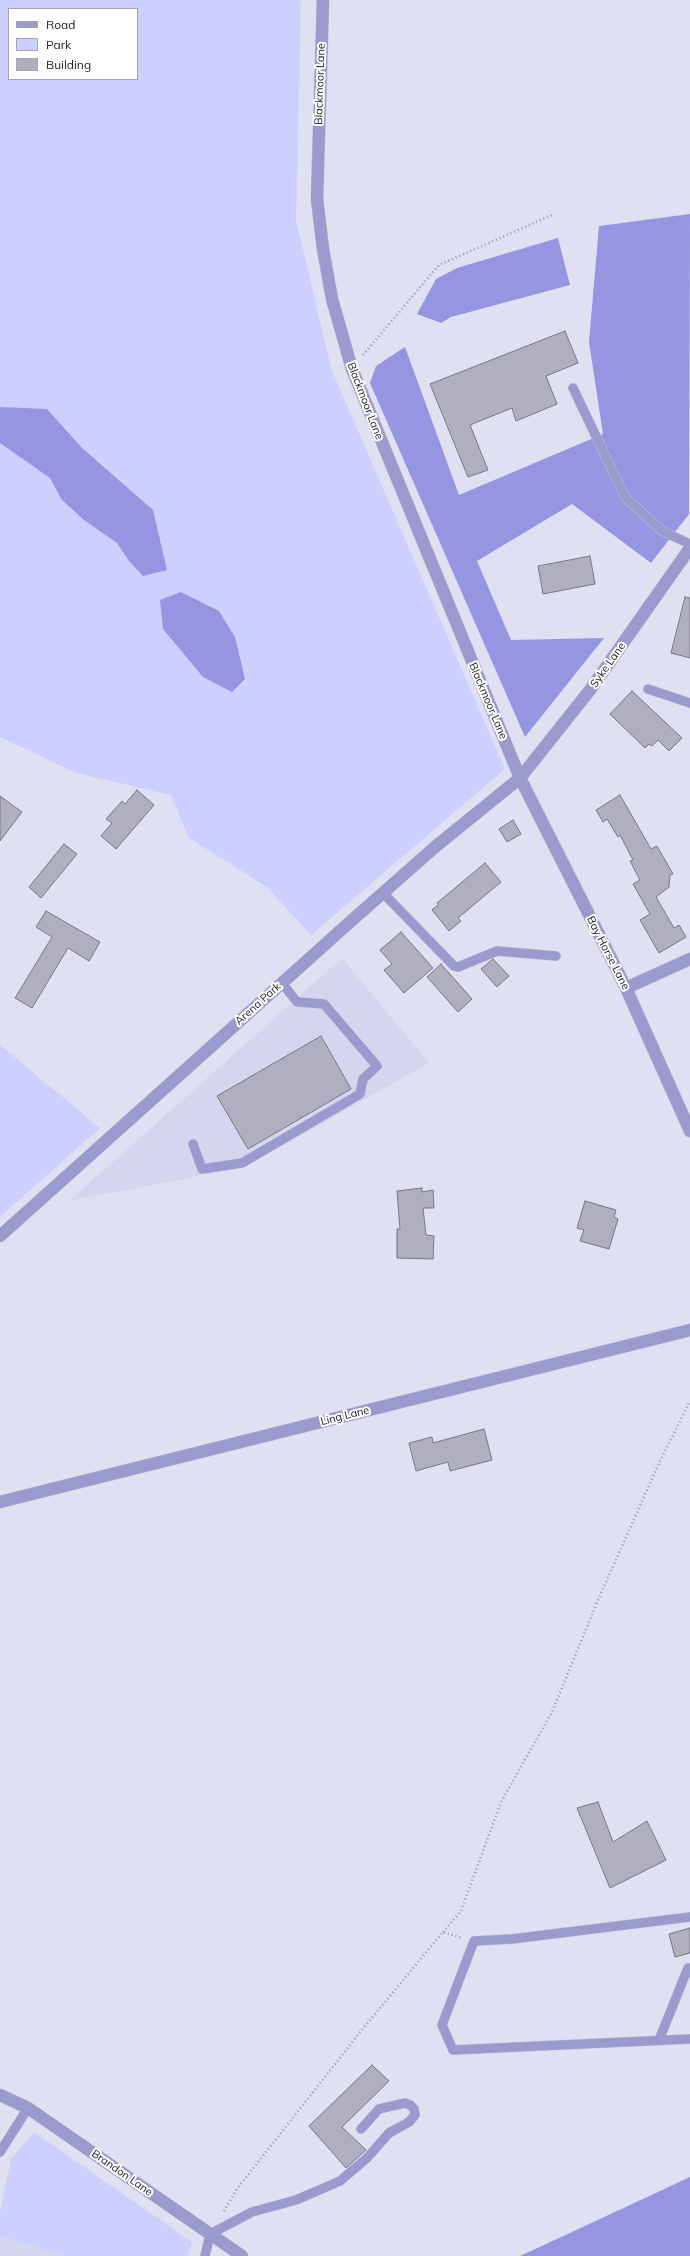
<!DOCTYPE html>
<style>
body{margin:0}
#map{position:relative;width:690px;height:2256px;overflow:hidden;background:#dfe0f1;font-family:Mulish,sans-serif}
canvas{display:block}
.legend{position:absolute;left:8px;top:8px;width:130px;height:72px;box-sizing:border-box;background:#fff;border:1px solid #a6a6a9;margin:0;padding:5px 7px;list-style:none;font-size:12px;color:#212127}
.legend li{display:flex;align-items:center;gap:8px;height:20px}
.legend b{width:20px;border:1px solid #a6a6a9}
</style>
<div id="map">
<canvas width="690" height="2256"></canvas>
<ul class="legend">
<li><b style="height:5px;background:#9a9acf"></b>Road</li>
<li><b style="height:11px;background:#cdcfff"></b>Park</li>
<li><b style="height:11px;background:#afafc0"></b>Building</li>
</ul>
</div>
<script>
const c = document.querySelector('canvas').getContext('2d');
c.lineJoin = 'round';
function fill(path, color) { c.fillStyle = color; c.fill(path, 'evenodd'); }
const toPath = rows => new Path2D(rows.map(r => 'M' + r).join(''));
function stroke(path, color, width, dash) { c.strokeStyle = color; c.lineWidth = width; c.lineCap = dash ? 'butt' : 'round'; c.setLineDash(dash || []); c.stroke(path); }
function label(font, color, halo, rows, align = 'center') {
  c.font = font + ' Mulish,sans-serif'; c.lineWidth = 4; c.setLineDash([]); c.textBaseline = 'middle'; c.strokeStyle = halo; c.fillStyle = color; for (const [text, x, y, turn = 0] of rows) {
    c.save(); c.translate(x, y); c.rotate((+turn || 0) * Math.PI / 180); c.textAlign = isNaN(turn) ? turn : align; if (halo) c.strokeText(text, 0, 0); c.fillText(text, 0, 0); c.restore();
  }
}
fill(toPath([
 [342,958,429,1063,245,1167,69,1201],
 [0,2236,63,2256,0,2256]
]), '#d4d6ee');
fill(toPath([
 [0,0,301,0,296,221,332,371,505,769,311,935,267,887,189,838,171,795,76,773,0,737],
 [9,9,137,9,137,79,9,79],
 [0,1045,100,1128,0,1217],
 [34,2132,192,2242,188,2256,63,2256,0,2236,0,2212,11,2159]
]), '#cdcfff');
fill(toPath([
 [690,214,689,514,651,563,572,504,477,561,511,640,604,638,525,737,370,383,376,366,405,347,459,495,603,434,589,342,599,226],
 [558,238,570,285,451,317,441,323,417,314,436,279,457,268],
 [0,407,47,409,82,448,153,510,167,570,143,576,129,561,117,543,84,520,62,500,50,478,0,443],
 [181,592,219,611,235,637,245,679,232,692,203,677,163,629,160,600],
 [690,2177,690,2256,520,2256,587,2225]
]), '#9695e2');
const building = toPath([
 [565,331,578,363,546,376,557,404,516,421,512,408,470,425,488,470,468,477,430,384,565,331],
 [590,556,595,584,543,594,538,566,590,556],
 [685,597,690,598,690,658,671,653,685,597],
 [632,691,682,738,669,751,658,740,652,746,649,744,645,748,610,714,632,691],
 [137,790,154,805,116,849,101,836,112,823,106,819,122,801,125,804,137,790],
 [620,795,651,849,657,846,673,874,670,875,669,887,656,897,674,928,679,925,686,937,659,953,640,920,650,914,633,884,640,880,630,861,633,860,620,835,618,837,607,819,603,822,596,810,620,795],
 [0,796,22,812,0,841,0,796],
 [513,820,521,834,507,842,499,829,513,820],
 [64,844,77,854,41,898,29,887,64,844],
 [485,863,501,882,458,918,461,921,449,931,432,910,438,905,437,903,485,863],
 [46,911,100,942,89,961,68,948,32,1008,15,998,52,937,36,927,46,911],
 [401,932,433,968,404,993,384,970,392,964,380,950,401,932],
 [493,959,509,976,497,987,481,969,493,959],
 [441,964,472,999,458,1012,427,977,441,964],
 [321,1036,351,1089,248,1149,217,1096,321,1036],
 [422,1188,422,1192,433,1190,434,1208,423,1208,426,1235,434,1236,433,1259,397,1258,397,1229,400,1229,397,1191,422,1188],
 [585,1201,616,1210,614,1217,618,1219,609,1249,580,1241,584,1230,577,1228,585,1201],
 [484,1429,492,1460,450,1471,448,1462,416,1471,409,1443,432,1437,433,1443,484,1429],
 [598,1802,613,1842,647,1821,666,1860,610,1888,577,1808,598,1802],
 [690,1928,690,1953,675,1957,669,1934,690,1928],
 [372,2065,389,2081,342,2127,366,2150,346,2168,309,2126,372,2065]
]);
fill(building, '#afafc0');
stroke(building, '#777787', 1);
const lane = toPath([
 [573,388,625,497,662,531,690,544],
 [648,689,690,703],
 [383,893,454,966,458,967,497,951,556,956],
 [193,1144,202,1169,242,1163,360,1094,363,1079,377,1066,324,1004,297,1002,282,983],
 [690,1917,512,1939,474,1941,442,2025,453,2050,690,2039],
 [659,2040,688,1968,690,1968],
 [0,2152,28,2108],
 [205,2256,210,2234,252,2212,296,2200,340,2181,367,2158,389,2133,409,2122,415,2115,414,2109,410,2105,405,2103,379,2109,361,2129]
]);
const street = toPath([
 [323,0,317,199,323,249,332,299,352,369,520,778,626,988,690,1131],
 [626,988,690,959],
 [0,1236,350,922,435,847,520,778,590,690,690,548],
 [0,1502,690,1330],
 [0,2095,28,2108,242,2256]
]);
stroke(lane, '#bdbecd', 10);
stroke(street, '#bdbecd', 13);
stroke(toPath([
 [363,355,439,265,552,215],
 [443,1932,461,1911,501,1802,552,1712,598,1600,659,1463,690,1401],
 [224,2211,237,2189,361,2031,443,1932,462,1938]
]), '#9798a5', 2.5, [1, 3]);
stroke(lane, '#9a9acf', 9);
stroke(street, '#9a9acf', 12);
label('11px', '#212127', '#fff', [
 ["Blackmoor Lane",320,84,-88],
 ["Blackmoor Lane",365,401,69],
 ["Syke Lane",608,665,-55],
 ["Blackmoor Lane",488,701,67],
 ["Bay Horse Lane",608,953,63],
 ["Arena Park",258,1004,-42],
 ["Ling Lane",345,1416,-14],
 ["Brandon Lane",122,2173,35]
]);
</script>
